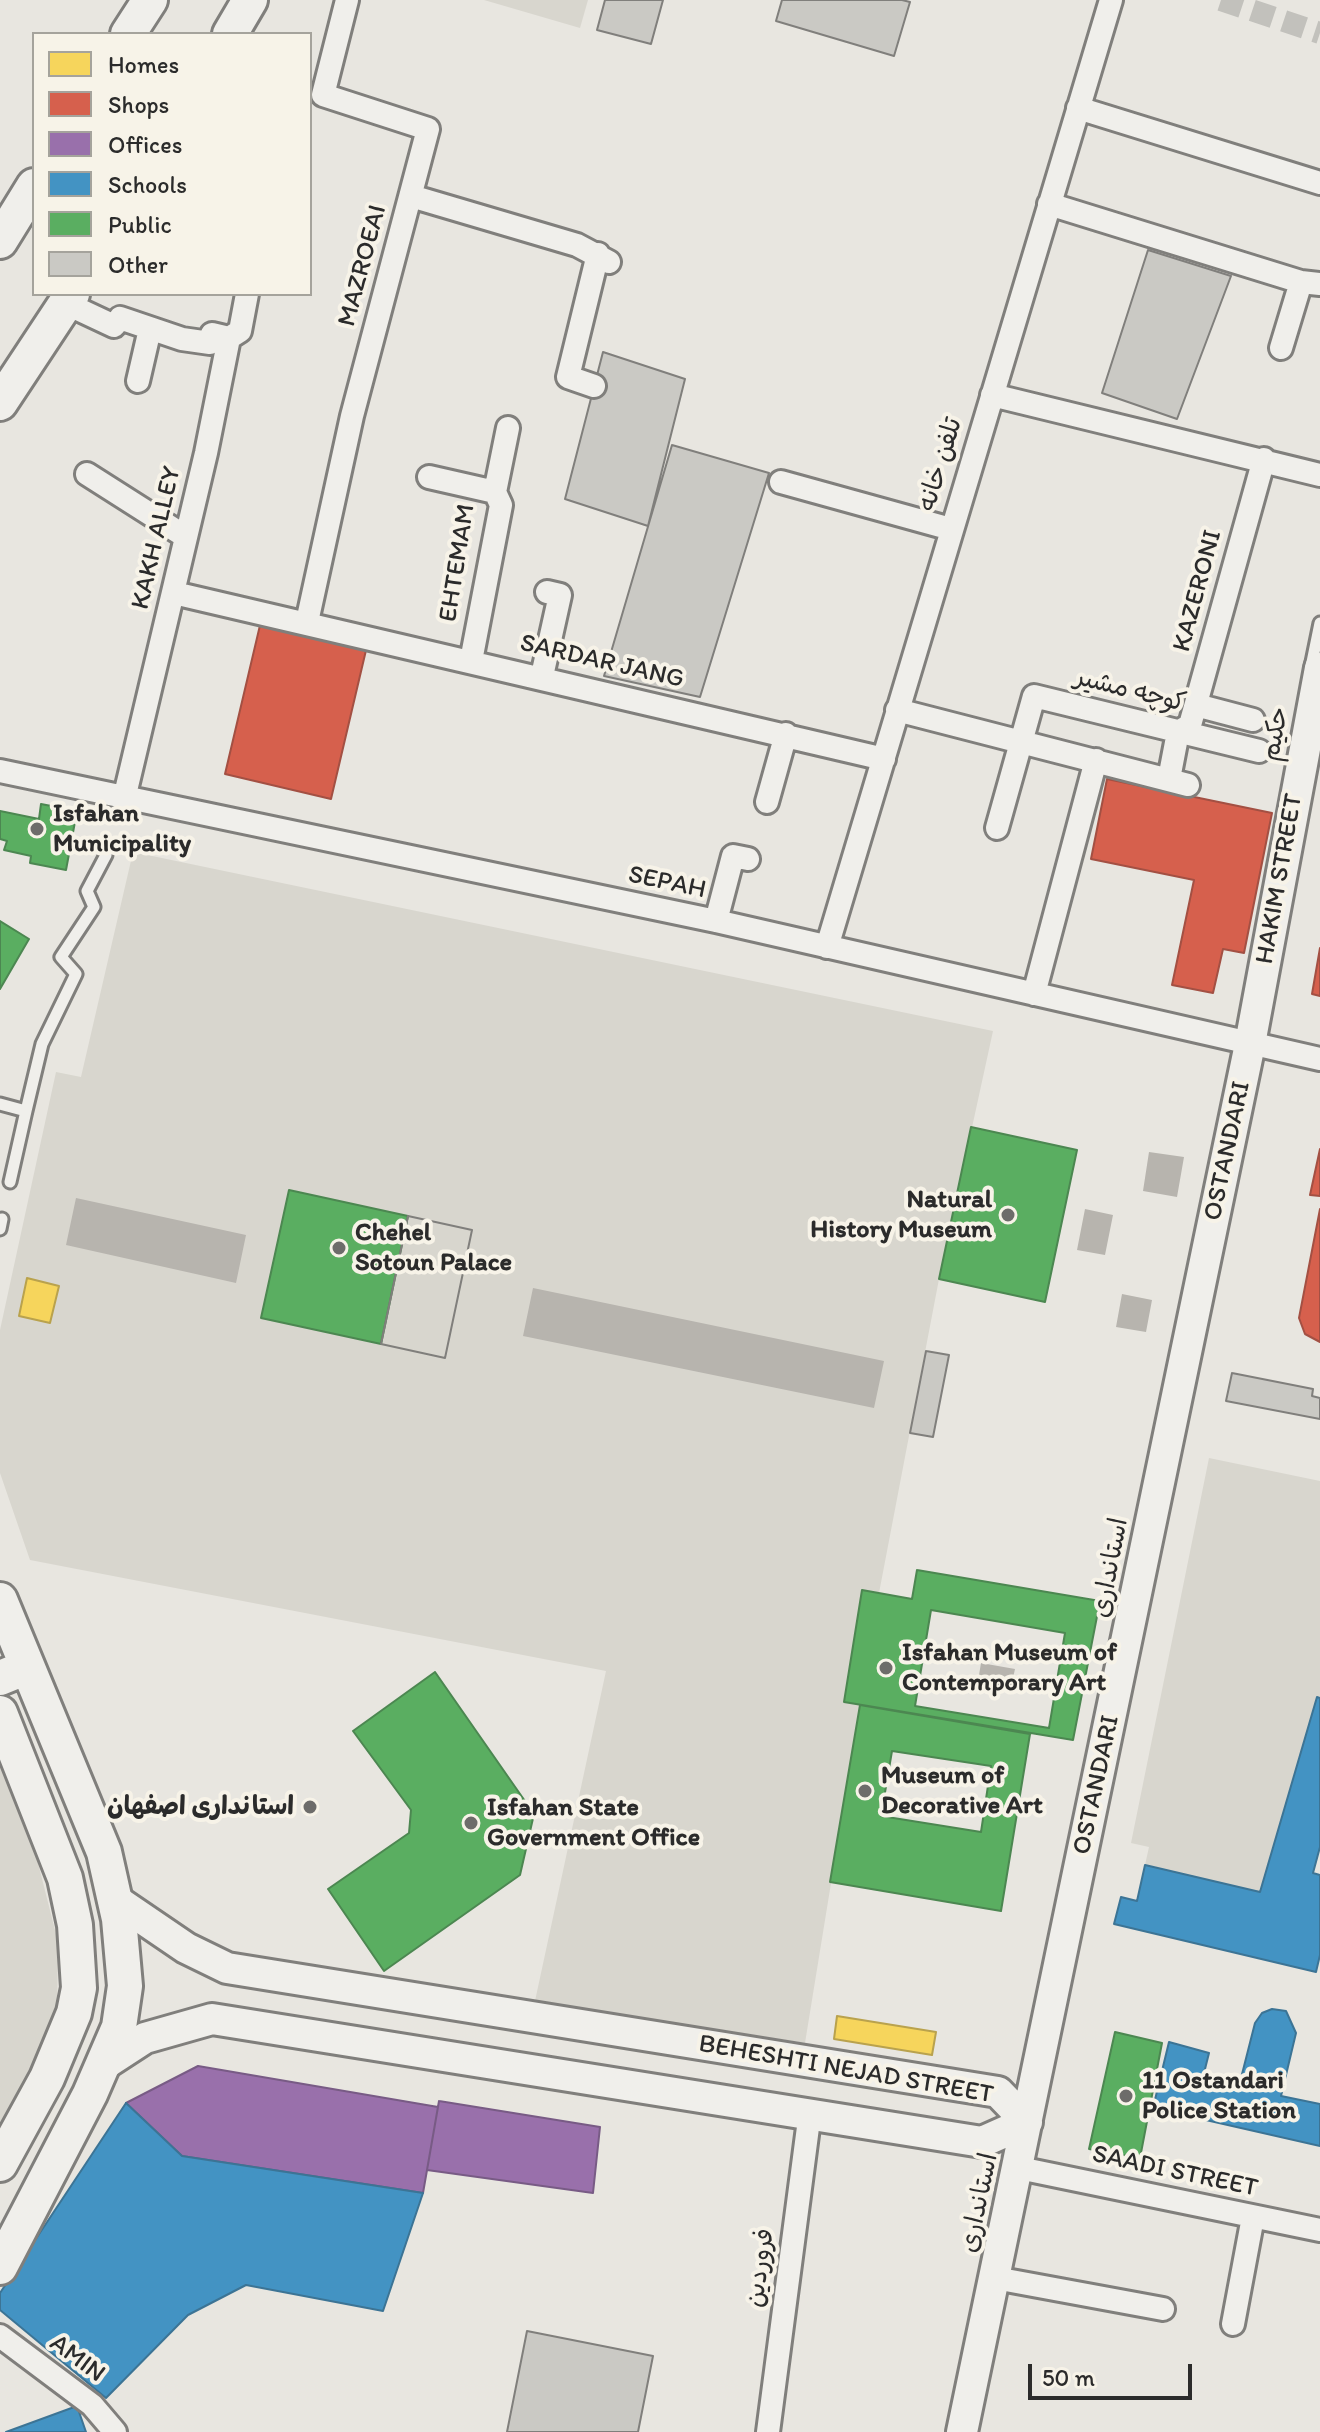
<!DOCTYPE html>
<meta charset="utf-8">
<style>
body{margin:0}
#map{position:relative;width:1320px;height:2432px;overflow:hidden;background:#e8e6e0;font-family:Itim,sans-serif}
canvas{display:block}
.legend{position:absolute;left:32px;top:32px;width:280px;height:264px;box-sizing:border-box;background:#f7f3e8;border:2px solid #a5a39c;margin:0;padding:10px 14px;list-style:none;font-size:24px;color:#2b2b2b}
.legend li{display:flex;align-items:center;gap:16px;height:40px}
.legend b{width:40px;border:2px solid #a5a39c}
.scale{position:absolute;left:1028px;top:2364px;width:164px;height:36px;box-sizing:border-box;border:4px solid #2b2b2b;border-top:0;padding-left:10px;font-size:24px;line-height:28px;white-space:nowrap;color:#2b2b2b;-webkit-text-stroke:6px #f7f3e8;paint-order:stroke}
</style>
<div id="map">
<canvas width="1320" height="2432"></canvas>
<ul class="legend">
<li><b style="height:22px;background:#f6d55c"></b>Homes</li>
<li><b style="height:22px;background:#d6604d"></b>Shops</li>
<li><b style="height:22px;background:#9970ab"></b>Offices</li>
<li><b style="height:22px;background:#4393c3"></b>Schools</li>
<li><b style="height:22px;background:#5aae61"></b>Public</li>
<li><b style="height:22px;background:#cac9c4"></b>Other</li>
</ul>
<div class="scale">50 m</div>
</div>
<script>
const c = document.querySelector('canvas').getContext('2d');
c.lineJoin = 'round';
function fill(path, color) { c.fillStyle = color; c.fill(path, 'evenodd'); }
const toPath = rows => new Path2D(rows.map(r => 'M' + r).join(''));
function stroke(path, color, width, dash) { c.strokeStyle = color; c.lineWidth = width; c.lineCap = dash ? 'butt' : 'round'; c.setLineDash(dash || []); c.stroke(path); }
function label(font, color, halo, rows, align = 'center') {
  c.font = font + ' Itim,"Playpen Sans Arabic",sans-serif'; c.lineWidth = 8; c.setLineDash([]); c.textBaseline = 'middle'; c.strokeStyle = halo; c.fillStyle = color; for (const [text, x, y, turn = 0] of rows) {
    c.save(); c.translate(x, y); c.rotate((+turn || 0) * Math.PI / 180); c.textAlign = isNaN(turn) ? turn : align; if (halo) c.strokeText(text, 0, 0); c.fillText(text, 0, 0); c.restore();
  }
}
fill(toPath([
 [484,0,588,0,580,28],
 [133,852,993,1031,939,1279,879,1593,862,1591,844,1702,860,1705,805,2043,535,2001,606,1671,30,1560,0,1473,0,1330,56,1072,81,1077],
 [1209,1458,1320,1481,1320,1698,1317,1697,1260,1892,1145,1865,1149,1847,1131,1843],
 [0,1764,34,1847,58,1942,57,2020,0,2130]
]), '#d8d6ce');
fill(toPath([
 [1149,1152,1184,1157,1177,1197,1143,1191],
 [76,1198,246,1235,236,1283,66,1245],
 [1085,1209,1113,1215,1105,1255,1077,1250],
 [533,1288,884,1361,874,1408,523,1336],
 [1122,1294,1152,1300,1146,1332,1116,1327],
 [981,1663,1015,1669,1011,1687,978,1681]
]), '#b7b4ae');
const homes = toPath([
 [27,1278,59,1286,50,1323,19,1316,27,1278],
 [837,2016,936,2032,932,2055,834,2039,837,2016]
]);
fill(homes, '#f6d55c');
stroke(homes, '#b9a24d', 2);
const shops = toPath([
 [261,621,367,646,331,799,225,774,261,621],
 [1107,779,1272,813,1244,953,1223,949,1213,993,1172,985,1194,880,1091,859,1107,779],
 [1320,948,1320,996,1312,994,1320,948],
 [1320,1149,1320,1196,1310,1195,1320,1149],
 [1320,1209,1320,1342,1305,1334,1299,1318,1320,1209]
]);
fill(shops, '#d6604d');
stroke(shops, '#a35043', 2);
const offices = toPath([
 [198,2066,438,2107,423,2193,182,2156,126,2103,198,2066],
 [439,2101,600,2127,593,2193,427,2170,439,2101]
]);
fill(offices, '#9970ab');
stroke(offices, '#785b85', 2);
const schools = toPath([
 [1317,1697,1320,1698,1320,1847,1313,1873,1320,1875,1320,1955,1316,1972,1114,1924,1121,1897,1137,1901,1145,1865,1260,1892,1317,1697],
 [1272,2009,1286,2011,1296,2033,1281,2096,1320,2104,1320,2146,1153,2108,1169,2042,1209,2053,1203,2077,1239,2086,1255,2023,1262,2013,1272,2009],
 [126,2103,182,2156,423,2193,383,2311,246,2285,188,2315,106,2398,0,2310,0,2293,126,2103],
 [77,2406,86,2432,6,2432,77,2406]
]);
fill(schools, '#4393c3');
stroke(schools, '#3c7495', 2);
const public = toPath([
 [41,804,77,811,66,870,30,863,31,856,4,850,7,841,0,839,0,811,39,819,41,804],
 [0,921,29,939,0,989,0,921],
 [971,1127,1077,1150,1045,1302,939,1279,971,1127],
 [289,1190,408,1216,381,1344,261,1318,289,1190],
 [917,1570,1100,1601,1073,1740,844,1702,862,1590,912,1599,917,1570],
 [931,1610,1065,1633,1049,1728,915,1706,931,1610],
 [435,1672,534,1814,520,1875,384,1971,328,1889,409,1833,411,1810,353,1731,435,1672],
 [860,1705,1030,1734,1001,1911,830,1882,860,1705],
 [892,1751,991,1766,981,1832,881,1816,892,1751],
 [1115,2032,1162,2043,1140,2158,1089,2149,1115,2032]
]);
fill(public, '#5aae61');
stroke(public, '#4c8751', 2);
const building = toPath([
 [605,0,663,0,651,44,597,30,605,0],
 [782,0,902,0,910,2,894,56,776,21,782,0],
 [1148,250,1231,276,1177,419,1102,393,1148,250],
 [603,352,685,379,648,526,565,499,603,352],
 [672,445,769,473,700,697,604,676,672,445],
 [408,1216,472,1230,445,1358,381,1344,408,1216],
 [408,1216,472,1230,445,1358,381,1344,408,1216],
 [926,1351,949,1355,933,1437,910,1433,926,1351],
 [1232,1373,1313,1389,1312,1396,1320,1398,1320,1419,1226,1401,1232,1373],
 [527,2331,653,2356,638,2432,507,2432,527,2331]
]);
fill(building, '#cac9c4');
stroke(building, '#807f7c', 2);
stroke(toPath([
 [1221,0,1320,33]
]), '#c2c1bc', 22, [22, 11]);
const lane = toPath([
 [1311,667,1320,623],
 [0,1104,26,1111,10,1182],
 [26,1111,42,1044,76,974,61,957,94,907,87,891,106,855],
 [0,1229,2,1219]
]);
const street = toPath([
 [1078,108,1320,183],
 [411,196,577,245,609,262],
 [1049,204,1301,282,1320,284],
 [65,303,114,326,120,318,182,339,210,343,212,334,229,338],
 [1281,348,1301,282],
 [138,381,150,329],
 [594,386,568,377,598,254],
 [992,395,1320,475],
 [87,474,186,537],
 [429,477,495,492],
 [781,482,951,529],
 [174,593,884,759],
 [307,622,352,416,428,129,323,95,347,0],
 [471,661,501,505,495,492,508,428],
 [542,676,560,595,547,592],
 [1196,705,1253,720],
 [897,710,1188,785],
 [0,771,716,921,1320,1059],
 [1169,779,1178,732,1190,725,1264,459],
 [124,799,206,453,229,338,240,331,247,294],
 [767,802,786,734],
 [997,828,1034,696,1259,751],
 [716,921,733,856,748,859],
 [827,947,1111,0],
 [1034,994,1096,760],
 [1019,2168,1320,2230],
 [995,2278,1163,2309],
 [1233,2324,1253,2217],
 [0,2336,92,2405,115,2432],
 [768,2432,810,2112]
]);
const secondary = toPath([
 [102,2066,145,2038,212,2019,982,2142,1027,2122,998,2092,227,1968,186,1948,114,1899],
 [962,2432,1250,1044,1320,668]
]);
const primary = toPath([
 [128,34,150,0],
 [230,34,250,0],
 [0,241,34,186],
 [0,403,72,294],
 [0,1600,104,1852,119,1919,125,1986,119,2027,90,2094,0,2267],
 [0,1678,27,1667],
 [0,1713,65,1878,75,1925,79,1988,74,2013,47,2078,0,2164]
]);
stroke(lane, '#807f7c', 17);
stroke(street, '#807f7c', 28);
stroke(secondary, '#807f7c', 36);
stroke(primary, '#807f7c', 40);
stroke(lane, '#f0efeb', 11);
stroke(street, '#f0efeb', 22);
stroke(secondary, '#f0efeb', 30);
stroke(primary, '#f0efeb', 34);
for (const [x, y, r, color] of [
 [37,829,8,"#6d6c6a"],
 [1008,1215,8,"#6d6c6a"],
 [339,1248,8,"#6d6c6a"],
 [886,1668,8,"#6d6c6a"],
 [865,1791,8,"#6d6c6a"],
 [310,1807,8,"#6d6c6a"],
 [471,1823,8,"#6d6c6a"],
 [1126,2096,8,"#6d6c6a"]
]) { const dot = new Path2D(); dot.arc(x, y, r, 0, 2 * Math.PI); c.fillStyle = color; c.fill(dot); stroke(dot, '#f7f3e8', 3); }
label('26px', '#2b2b2b', '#f7f3e8', [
 ["MAZROEAI",363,266,-75],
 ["تلفن خانه",941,465,-73],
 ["KAKH ALLEY",157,538,-77],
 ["EHTEMAM",458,563,-81],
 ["KAZERONI",1198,591,-75],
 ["SARDAR JANG",602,662,13],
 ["كوچه مشير",1130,691,14],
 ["حکیم",1276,734,-79],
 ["HAKIM STREET",1280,879,-80],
 ["SEPAH",667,883,12],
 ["OSTANDARI",1228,1151,-78],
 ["استانداری",1111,1568,-79],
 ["OSTANDARI",1097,1785,-78],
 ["BEHESHTI NEJAD STREET",846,2070,10],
 ["SAADI STREET",1175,2172,12],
 ["استانداری",980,2203,-78],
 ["فروردین",761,2268,-82],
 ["AMIN",77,2359,37]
]);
label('bold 26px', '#2b2b2b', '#f7f3e8', [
 ["Isfahan",53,814],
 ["Municipality",53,844],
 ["Natural",992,1200,"right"],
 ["History Museum",992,1230,"right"],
 ["Chehel",355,1233],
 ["Sotoun Palace",355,1263],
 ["Isfahan Museum of",902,1653],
 ["Contemporary Art",902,1683],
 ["Museum of",881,1776],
 ["Decorative Art",881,1806],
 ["استانداری اصفهان",294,1807,"right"],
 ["Isfahan State",487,1808],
 ["Government Office",487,1838],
 ["11 Ostandari",1142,2081],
 ["Police Station",1142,2111]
], 'left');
</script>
